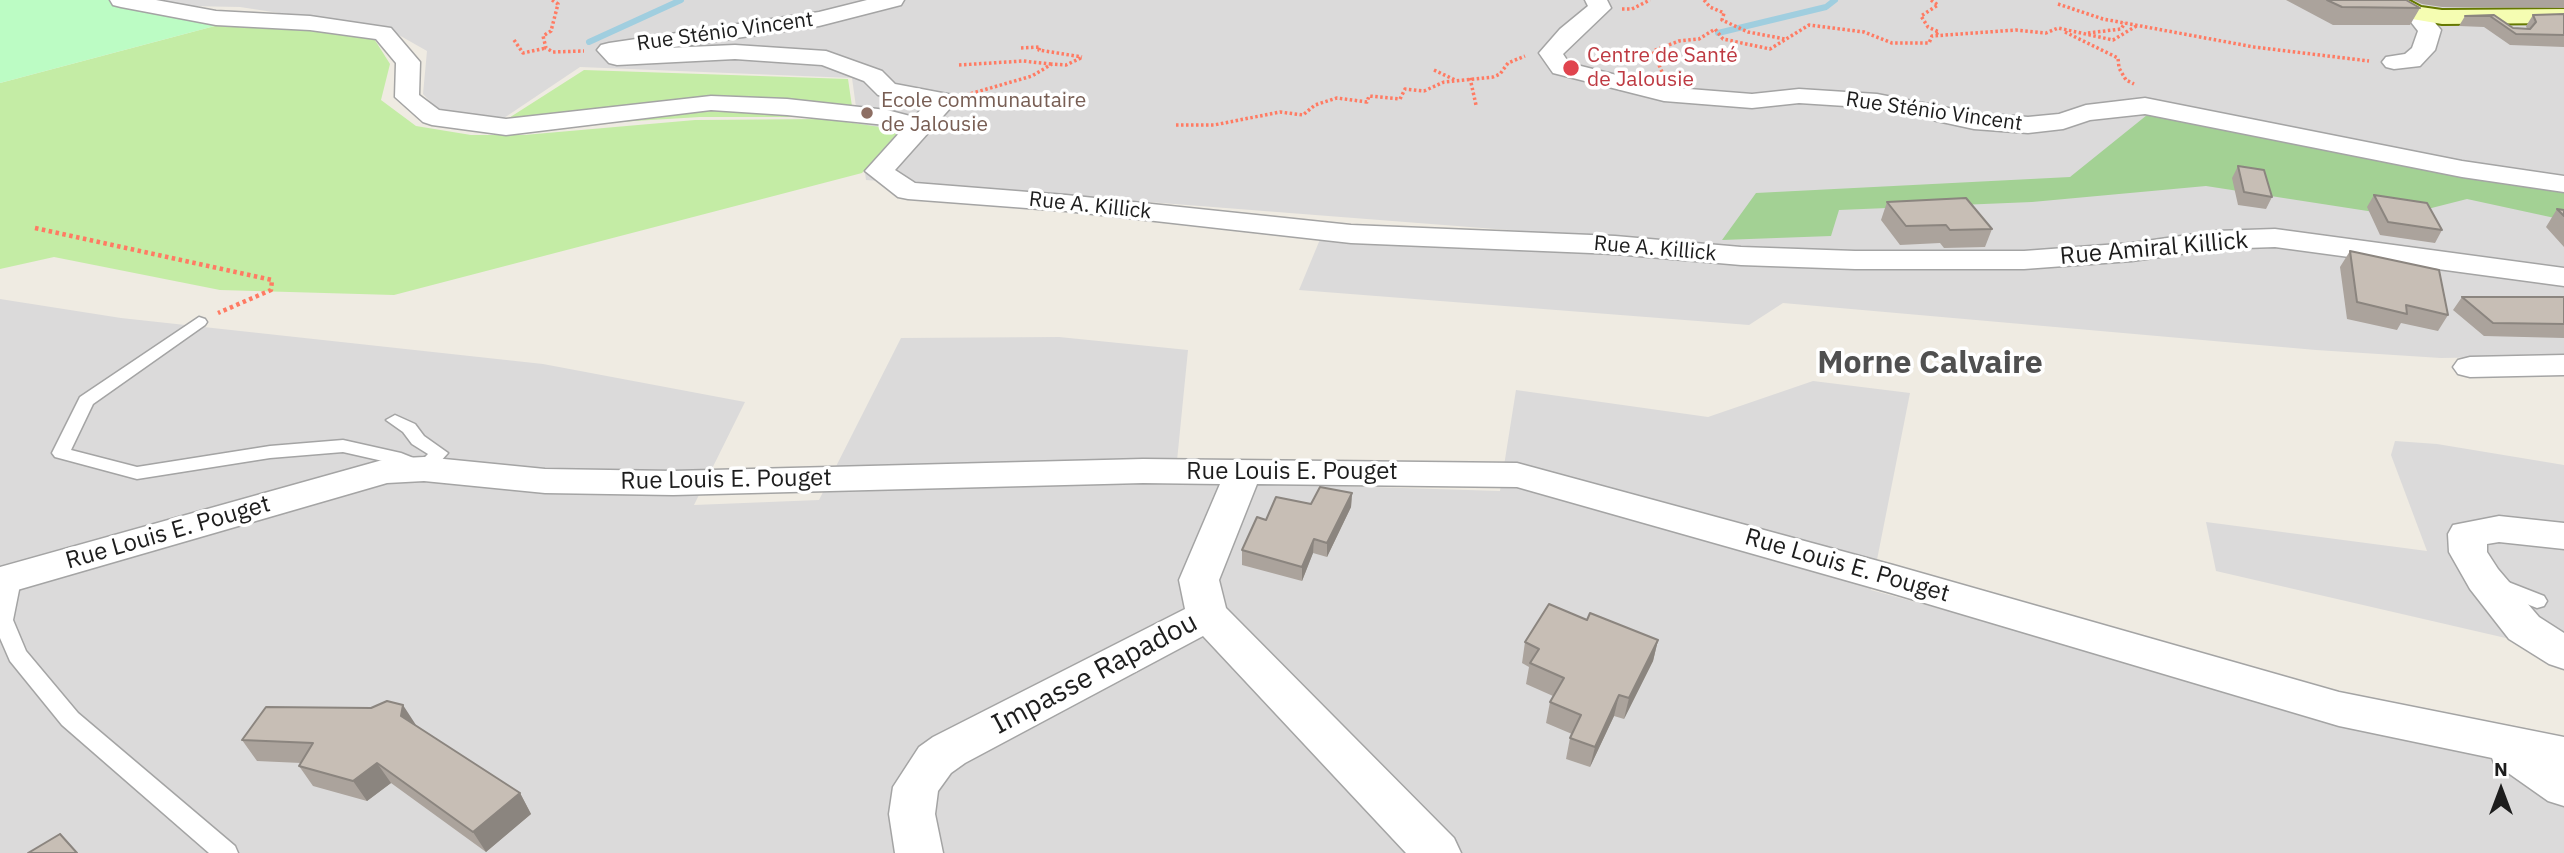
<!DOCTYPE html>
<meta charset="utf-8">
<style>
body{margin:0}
#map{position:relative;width:2564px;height:853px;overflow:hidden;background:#efebe2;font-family:"IBM Plex Sans",sans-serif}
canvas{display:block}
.north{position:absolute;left:2466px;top:755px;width:70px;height:70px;-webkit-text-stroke:5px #fff;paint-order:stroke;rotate:0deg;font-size:19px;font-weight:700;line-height:28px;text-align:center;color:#1d1d1d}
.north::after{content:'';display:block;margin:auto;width:24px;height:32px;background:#1d1d1d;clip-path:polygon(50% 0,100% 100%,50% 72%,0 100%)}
</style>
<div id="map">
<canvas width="2564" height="853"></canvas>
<div class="north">N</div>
</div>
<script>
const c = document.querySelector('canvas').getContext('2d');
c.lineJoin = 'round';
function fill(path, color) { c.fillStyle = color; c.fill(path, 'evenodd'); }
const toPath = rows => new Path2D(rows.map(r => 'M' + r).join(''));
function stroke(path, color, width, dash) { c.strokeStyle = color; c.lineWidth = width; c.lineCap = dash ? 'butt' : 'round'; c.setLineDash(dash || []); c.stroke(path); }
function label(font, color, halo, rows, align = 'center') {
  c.font = font + ' "IBM Plex Sans",sans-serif'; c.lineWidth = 7; c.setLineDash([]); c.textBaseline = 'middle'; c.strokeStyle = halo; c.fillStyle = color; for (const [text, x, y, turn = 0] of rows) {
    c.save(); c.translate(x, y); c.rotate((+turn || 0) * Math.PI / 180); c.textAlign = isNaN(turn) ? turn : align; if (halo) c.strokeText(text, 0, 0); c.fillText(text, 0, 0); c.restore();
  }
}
fill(toPath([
 [112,0,2564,0,2564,356,2441,358,2316,350,1783,303,1749,325,1299,290,1321,237,1675,243,866,180,852,78,580,67,501,120,441,113,423,94,427,51,390,30,240,7,131,5],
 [0,299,121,318,543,364,745,402,694,505,819,500,901,338,1059,337,1188,350,1175,481,1500,491,1516,390,1708,417,1813,381,1910,393,1871,590,2564,778,2564,853,0,853],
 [2395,441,2437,444,2564,465,2564,664,2510,639,2216,571,2206,522,2427,551,2391,455]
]), '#dbdada');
fill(toPath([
 [226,23,373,37,390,64,381,100,416,126,471,135,524,135,695,120,826,119,900,130,862,173,394,295,220,290,54,257,0,269,0,83],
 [584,70,848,79,854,120,826,117,700,117,520,128,501,123]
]), '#c4eca5');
fill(toPath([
 [2152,111,2564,188,2564,220,2467,199,2400,216,2206,186,2032,202,1839,210,1831,236,1722,240,1756,193,2070,177]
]), '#a3d194');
fill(toPath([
 [0,0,112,0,226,23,0,83]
]), '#bcfcc4');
stroke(toPath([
 [1718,33,1826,7,1835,0],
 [589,42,681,0]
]), '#a0cedf', 6);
const service = toPath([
 [199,317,205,319,207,322,205,325,93,404,71,450,137,467,270,446,343,440,401,453,421,461,428,454,412,444,403,432,386,420,395,415,415,424,424,436,448,453,430,473,424,475,396,464,343,452,270,458,137,479,55,457,52,453,80,397,199,317],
 [11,573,18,575,21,580,13,620,26,651,78,713,235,846,238,853,209,853,62,725,10,661,0,638,0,585,4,575,11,573],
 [2498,578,2544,596,2547,601,2544,606,2537,608,2491,590,2488,585,2491,580,2498,578]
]);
const minor = toPath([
 [110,0,156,0,216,11,310,16,391,28,420,62,419,95,439,110,506,119,711,96,787,99,887,110,914,117,926,104,878,95,864,81,822,65,735,59,617,65,609,63,597,50,601,45,609,43,819,12,867,0,904,0,901,5,819,26,667,48,735,45,826,51,882,71,895,84,953,95,956,100,953,105,895,170,915,183,1066,195,1351,225,1615,236,1741,247,1855,251,2024,251,2132,243,2216,231,2275,229,2564,268,2564,286,2275,247,2216,249,2132,261,2024,269,1855,269,1741,265,1615,254,1351,243,1066,211,908,199,898,197,865,171,902,130,886,125,787,115,711,110,506,135,432,125,423,122,395,97,396,63,376,39,310,30,216,25,121,7,113,5,110,0],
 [1585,0,1607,0,1611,8,1563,54,1569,63,1664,87,1752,94,1799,89,1877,94,1974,113,2028,117,2059,114,2086,105,2145,98,2462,161,2564,176,2564,192,2462,177,2145,114,2090,120,2063,129,2028,133,1974,129,1877,108,1799,103,1752,108,1664,101,1553,73,1539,53,1560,29,1588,6,1585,0],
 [2415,6,2423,8,2441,30,2435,50,2420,66,2394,69,2386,67,2382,62,2386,57,2405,54,2412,48,2418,31,2404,13,2407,8,2415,6],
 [2564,355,2564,375,2470,377,2458,374,2453,367,2458,360,2470,357,2564,355],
 [424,457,545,469,673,471,1143,459,1517,463,1893,565,2339,692,2564,737,2564,806,2548,801,2494,763,2492,758,2339,726,1891,593,1517,487,1257,484,1219,580,1226,608,1454,838,1461,853,1406,853,1203,636,965,763,951,773,938,791,935,814,943,853,895,853,889,814,893,787,919,747,933,737,1185,609,1179,580,1220,484,1143,483,673,495,545,493,424,481,387,483,0,595,0,567,386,459,424,457],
 [2499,516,2564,523,2564,549,2499,542,2487,544,2487,552,2498,569,2539,617,2564,633,2564,669,2549,664,2509,639,2470,589,2449,552,2448,534,2453,525,2499,516]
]);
const secondary = toPath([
 [2377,0,2408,0,2421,7,2442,10,2564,9,2564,23,2442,24,2406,18,2381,5,2377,0]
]);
stroke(service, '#a4a4a4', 3);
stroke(minor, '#a4a4a4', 3);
stroke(secondary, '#657800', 4);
stroke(toPath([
 [552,0,558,4,551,31,543,36,546,48,553,52,584,51],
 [1704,0,1710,7,1724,13,1722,20,1748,32,1785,39],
 [1931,0,1938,5,1921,16,1928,27,1939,32,1936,34],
 [2058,4,2103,19,2254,47,2369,61],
 [1622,9,1632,9,1650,0],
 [2065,32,2118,58,2119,68,2126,80,2134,84],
 [2088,33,2121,29,2125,23],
 [514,40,523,53,546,48],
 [1021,48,1040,47,1039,50,1082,57],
 [959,65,1023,61,1051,64],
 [1434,70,1455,80],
 [1662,72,1653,51,1679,41,1699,39,1715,29,1723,39,1770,49,1809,25,1864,32,1892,43,1929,43,1932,36,2016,30,2046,33,2058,28,2113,40,2138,25],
 [1470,78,1476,105],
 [966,95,1032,76,1052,64,1066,65,1083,57],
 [1176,125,1214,125,1280,112,1303,115,1315,105,1337,98,1367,102,1369,96,1400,99,1405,89,1424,91,1444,82,1493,77,1500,74,1508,63,1525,56]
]), '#ff7b63', 3.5, [2.5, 2.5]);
stroke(toPath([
 [35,228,272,280,271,290,218,313]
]), '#ff7b63', 4.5, [3.5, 3.5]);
fill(service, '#fff');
fill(minor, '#fff');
fill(secondary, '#f5fdb2');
fill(toPath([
 [2286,0,2406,0,2420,8,2410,25,2333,25],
 [2413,0,2564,0,2564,8,2442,7,2422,4],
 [2564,14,2564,47,2510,45,2484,27,2459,26,2465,16,2494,15,2513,28,2527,29,2526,26,2533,15],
 [2238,166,2272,197,2266,209,2238,205,2232,178],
 [2374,195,2442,230,2435,243,2380,235,2367,207],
 [1887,202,1992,229,1985,247,1944,248,1940,243,1900,245,1881,220],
 [2557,209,2564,210,2564,247,2546,227],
 [2350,251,2448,315,2438,331,2401,323,2397,330,2347,319,2340,267],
 [2462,297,2564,297,2564,338,2484,336,2453,310],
 [1352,493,1351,507,1327,557,1313,553,1302,581,1242,565,1242,550,1266,520,1311,504],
 [1587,620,1658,640,1653,661,1624,719,1614,716,1590,767,1566,759,1570,738,1572,734,1546,723,1550,702,1553,696,1526,684,1529,667,1522,663,1525,642],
 [416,726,520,793,531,814,486,852,391,783,367,801,313,786,299,766,301,763,257,761,242,740]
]), '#aba39c');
fill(toPath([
 [1352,493,1351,507,1327,557,1327,543],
 [1314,539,1313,553,1302,581,1302,567],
 [1658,640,1653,661,1624,719,1629,698],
 [1619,695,1614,716,1590,767,1595,747],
 [403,705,416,725,401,716],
 [377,763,391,783,367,801,353,781],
 [520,793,531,814,486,852,473,832]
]), '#8b857f');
const building = toPath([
 [2327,0,2406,0,2420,8,2342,7,2327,0],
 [2564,14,2564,35,2516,34,2490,16,2465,16,2494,15,2513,28,2530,29,2536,22,2533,15,2564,14],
 [2238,166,2264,170,2272,197,2244,192,2238,166],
 [2374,195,2427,203,2442,230,2388,222,2374,195],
 [1966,198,1992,229,1950,230,1946,225,1906,226,1887,202,1966,198],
 [2557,209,2564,210,2564,216,2557,209],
 [2350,251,2439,270,2448,315,2406,305,2407,314,2357,302,2350,251],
 [2462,297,2564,297,2564,324,2493,323,2462,297],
 [1320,487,1352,493,1327,543,1314,539,1302,567,1242,550,1257,517,1266,520,1276,497,1311,504,1320,487],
 [1549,604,1587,620,1590,613,1658,640,1629,698,1619,695,1595,747,1570,738,1581,715,1550,702,1564,678,1530,663,1539,649,1525,642,1549,604],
 [387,701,403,705,401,716,520,793,473,832,377,763,353,781,299,766,313,743,242,740,266,707,371,708,387,701],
 [60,834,77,853,28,853,60,834]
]);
fill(building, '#c7beb5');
stroke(building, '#8b857f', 2);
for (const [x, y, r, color] of [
 [1571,68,9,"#e0444e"],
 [867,113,7,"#8d6e63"]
]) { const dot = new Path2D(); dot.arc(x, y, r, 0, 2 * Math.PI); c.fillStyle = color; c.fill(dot); stroke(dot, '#fff', 2.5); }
label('21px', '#1d1d1d', '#fff', [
 ["Rue Sténio Vincent",725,32,-8],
 ["Rue Sténio Vincent",1934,112,8],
 ["Rue A. Killick",1090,206,6],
 ["Rue A. Killick",1655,249,5]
]);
label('21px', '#be3a42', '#fff', [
 ["Centre de Santé",1587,56],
 ["de Jalousie",1587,80]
], 'left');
label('21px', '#785e54', '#fff', [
 ["Ecole communautaire",881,101],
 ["de Jalousie",881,125]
], 'left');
label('24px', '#1d1d1d', '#fff', [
 ["Rue Amiral Killick",2154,249,-5],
 ["Rue Louis E. Pouget",1292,472],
 ["Rue Louis E. Pouget",726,480,-1],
 ["Rue Louis E. Pouget",168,533,-16],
 ["Rue Louis E. Pouget",1847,566,16]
]);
label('28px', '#1d1d1d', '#fff', [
 ["Impasse Rapadou",1095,674,-28]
]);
label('bold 32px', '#505050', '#fff', [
 ["Morne Calvaire",1930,364]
]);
</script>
